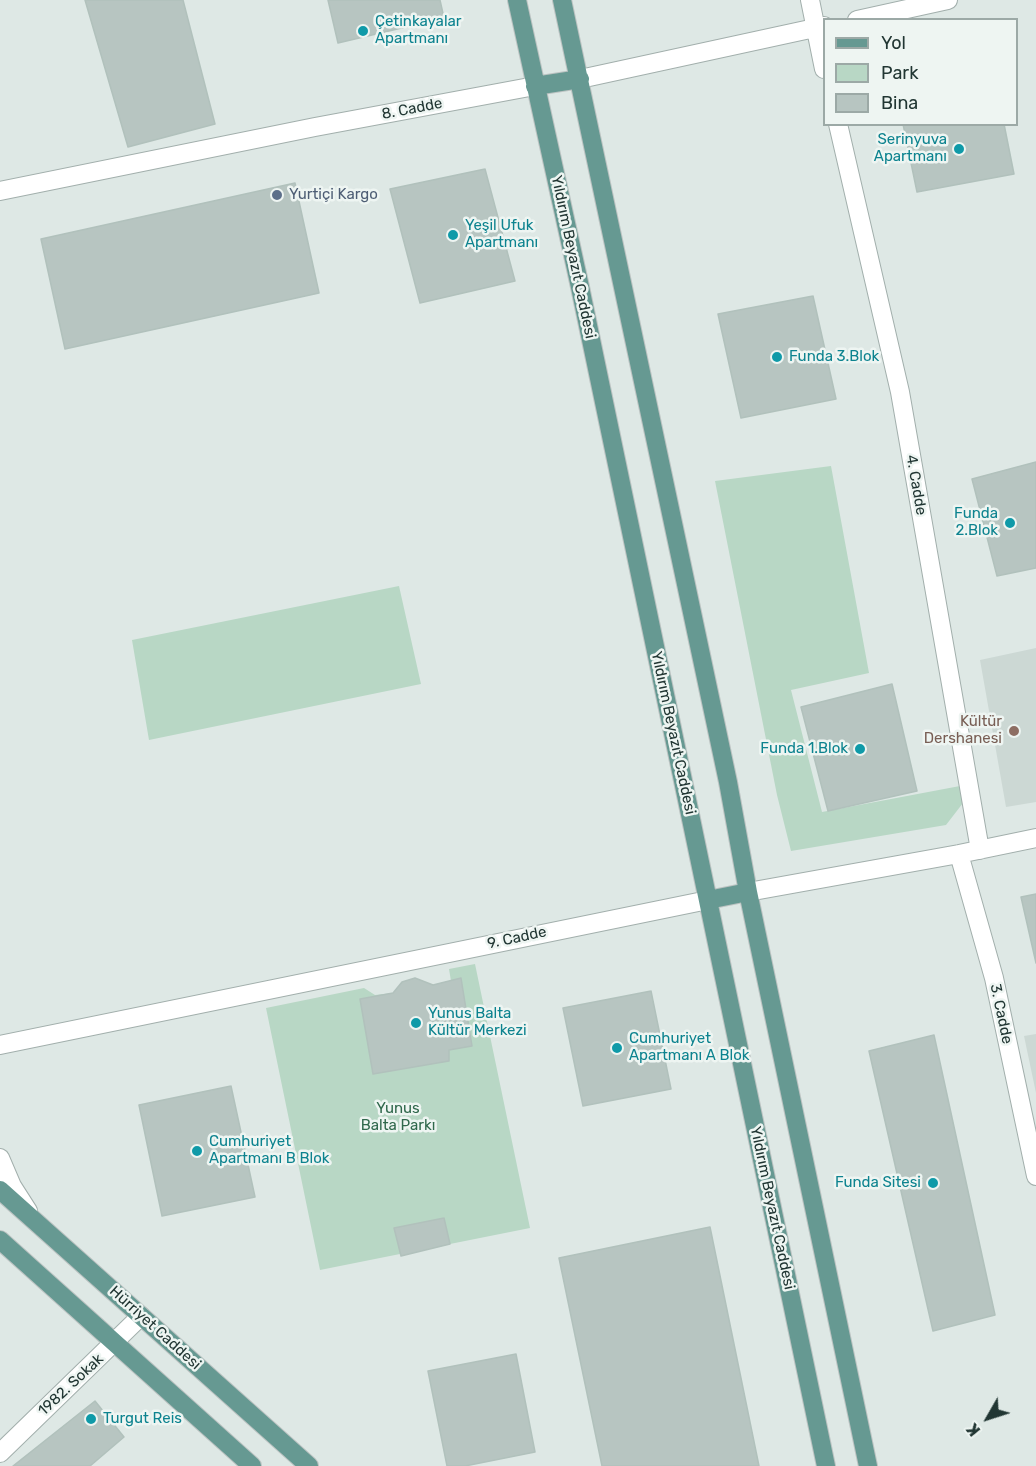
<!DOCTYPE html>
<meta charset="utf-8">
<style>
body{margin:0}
#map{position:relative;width:1036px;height:1466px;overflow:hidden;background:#dee8e5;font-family:Rubik,sans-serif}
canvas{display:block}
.legend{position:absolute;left:823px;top:18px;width:195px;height:108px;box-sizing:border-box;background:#eef5f2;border:2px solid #9ca9a6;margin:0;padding:8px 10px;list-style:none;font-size:18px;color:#213633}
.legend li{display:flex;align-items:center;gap:12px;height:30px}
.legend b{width:30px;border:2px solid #9ca9a6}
.north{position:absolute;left:958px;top:1388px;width:60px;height:60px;-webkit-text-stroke:4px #eef5f2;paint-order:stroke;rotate:231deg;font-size:16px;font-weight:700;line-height:24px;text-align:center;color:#213633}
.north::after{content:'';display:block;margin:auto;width:21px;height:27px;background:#213633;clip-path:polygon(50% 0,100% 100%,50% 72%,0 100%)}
</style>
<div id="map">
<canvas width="1036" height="1466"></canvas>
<ul class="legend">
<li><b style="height:8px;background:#669992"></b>Yol</li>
<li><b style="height:16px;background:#b8d7c5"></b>Park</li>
<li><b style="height:16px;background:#b7c5c1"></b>Bina</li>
</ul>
<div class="north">K</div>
</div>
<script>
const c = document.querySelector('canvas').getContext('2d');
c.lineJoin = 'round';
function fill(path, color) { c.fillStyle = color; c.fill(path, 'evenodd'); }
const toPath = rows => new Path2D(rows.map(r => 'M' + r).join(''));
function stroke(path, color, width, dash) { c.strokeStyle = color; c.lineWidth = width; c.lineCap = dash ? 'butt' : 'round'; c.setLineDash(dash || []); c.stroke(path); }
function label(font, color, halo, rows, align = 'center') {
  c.font = font + ' Rubik,sans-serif'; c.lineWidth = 5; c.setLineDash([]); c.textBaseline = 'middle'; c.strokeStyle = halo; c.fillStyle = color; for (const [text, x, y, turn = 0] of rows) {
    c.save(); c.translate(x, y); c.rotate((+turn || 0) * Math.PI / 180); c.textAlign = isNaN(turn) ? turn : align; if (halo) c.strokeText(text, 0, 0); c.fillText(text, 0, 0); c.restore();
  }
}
fill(toPath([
 [1036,648,1036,802,1006,807,980,660],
 [1036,1034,1036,1093,1024,1036]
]), '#ccd8d4');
fill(toPath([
 [831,466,869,673,791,690,822,812,960,786,963,803,946,825,791,851,777,795,715,481],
 [399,586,421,684,149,740,132,640],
 [475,964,530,1228,320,1270,266,1008,364,988,375,995,393,993,402,982,415,978,433,985,451,981,449,969]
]), '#b8d7c5');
const building = toPath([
 [85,0,183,0,215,124,128,147,85,0],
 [328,0,440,0,444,18,338,43,328,0],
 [903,124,1004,124,1014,174,917,192,903,124],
 [485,169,515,281,420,303,390,189,485,169],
 [295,183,319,293,65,349,41,239,295,183],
 [813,296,836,399,741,418,718,314,813,296],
 [1036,462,1036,568,997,576,972,479,1036,462],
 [892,684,917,791,828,811,801,707,892,684],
 [1036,894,1036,963,1021,897,1036,894],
 [415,978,433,985,461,978,472,1046,449,1050,449,1061,373,1074,360,999,393,993,402,982,415,978],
 [651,991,671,1089,583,1106,563,1008,651,991],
 [934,1035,995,1315,933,1331,869,1051,934,1035],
 [231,1086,255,1197,162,1216,139,1105,231,1086],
 [444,1218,450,1244,401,1256,394,1228,444,1218],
 [710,1227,759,1466,602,1466,559,1258,710,1227],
 [516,1354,535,1452,465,1466,447,1466,428,1371,516,1354],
 [95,1401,124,1437,90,1466,13,1466,95,1401]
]);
fill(building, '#b7c5c1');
stroke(building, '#b1c1bc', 1.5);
const minor = toPath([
 [810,0,824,69],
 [857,20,948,0],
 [580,79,824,26],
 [838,124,900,392,980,850],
 [0,191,315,127,535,86],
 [959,854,994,978,1036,1176],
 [748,892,959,854,1036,838],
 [0,1045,708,900],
 [0,1158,12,1186,28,1211],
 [0,1453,141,1316]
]);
const major = toPath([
 [517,0,580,287,826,1466],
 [562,0,728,782,748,892,868,1466],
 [535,86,580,79],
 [708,900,748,892],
 [0,1190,309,1466],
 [0,1240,252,1466]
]);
stroke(minor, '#a2afac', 20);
stroke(major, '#bcc3c2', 20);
stroke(minor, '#fff', 18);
stroke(major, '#669992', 18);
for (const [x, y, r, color] of [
 [363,31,6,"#0f9aa8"],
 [959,149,6,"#0f9aa8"],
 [277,195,6,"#5c6f8a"],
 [453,235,6,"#0f9aa8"],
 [777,357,6,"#0f9aa8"],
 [1010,523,6,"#0f9aa8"],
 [1014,731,6,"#8d6e63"],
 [860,749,6,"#0f9aa8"],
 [416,1023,6,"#0f9aa8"],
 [617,1048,6,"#0f9aa8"],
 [197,1151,6,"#0f9aa8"],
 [933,1183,6,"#0f9aa8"],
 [91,1419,6,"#0f9aa8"]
]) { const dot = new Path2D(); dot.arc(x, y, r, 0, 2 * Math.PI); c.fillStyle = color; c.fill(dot); stroke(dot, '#eef5f2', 2); }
label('15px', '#0d838f', '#eef5f2', [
 ["Çetinkayalar",375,22],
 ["Apartmanı",375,39],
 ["Serinyuva",947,140,"right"],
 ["Apartmanı",947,157,"right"],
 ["Yeşil Ufuk",465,226],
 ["Apartmanı",465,243],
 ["Funda 3.Blok",789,357],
 ["Funda",998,514,"right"],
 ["2.Blok",998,531,"right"],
 ["Funda 1.Blok",848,749,"right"],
 ["Yunus Balta",428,1014],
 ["Kültür Merkezi",428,1031],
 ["Cumhuriyet",629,1039],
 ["Apartmanı A Blok",629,1056],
 ["Cumhuriyet",209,1142],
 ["Apartmanı B Blok",209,1159],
 ["Funda Sitesi",921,1183,"right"],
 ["Turgut Reis",103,1419]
], 'left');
label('15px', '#213633', '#eef5f2', [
 ["8. Cadde",412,109,-11],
 ["Yıldırım Beyazıt Caddesi",573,257,78],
 ["4. Cadde",916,485,80],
 ["Yıldırım Beyazıt Caddesi",673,733,78],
 ["9. Cadde",517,938,-12],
 ["3. Cadde",1001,1014,78],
 ["Yıldırım Beyazıt Caddesi",772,1208,78],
 ["Hürriyet Caddesi",155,1328,42],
 ["1982. Sokak",71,1385,-43]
]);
label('15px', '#4e5e75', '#eef5f2', [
 ["Yurtiçi Kargo",289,195]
], 'left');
label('15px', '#785e54', '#eef5f2', [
 ["Kültür",1002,722],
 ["Dershanesi",1002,739]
], 'right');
label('15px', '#30684c', '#eef5f2', [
 ["Yunus",398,1109],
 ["Balta Parkı",398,1126]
]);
</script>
